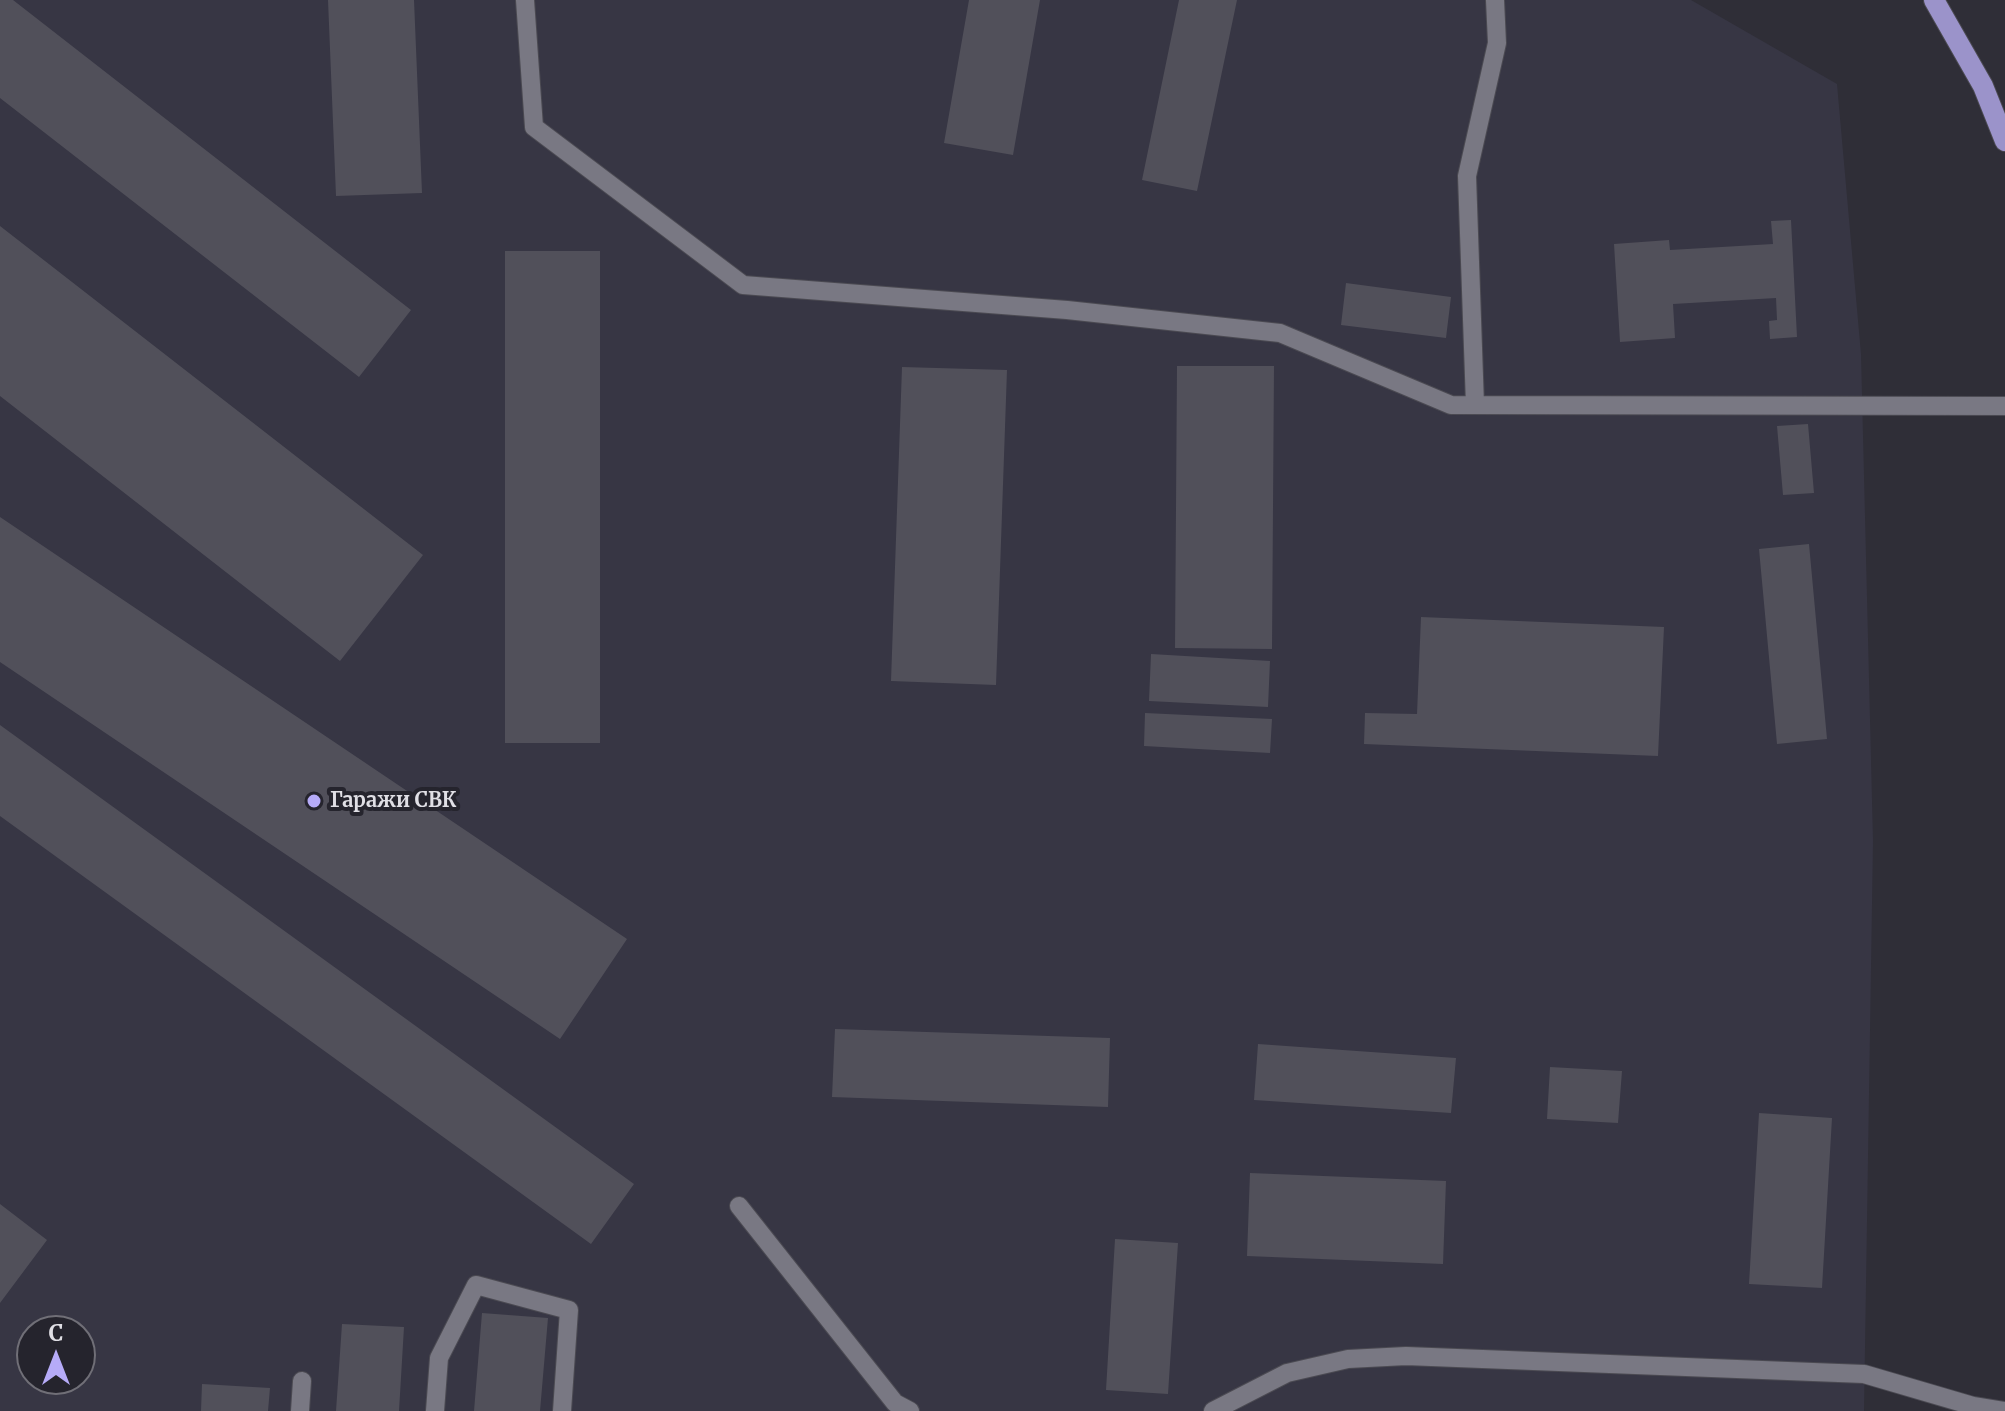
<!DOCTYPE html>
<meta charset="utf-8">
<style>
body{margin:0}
#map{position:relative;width:2005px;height:1411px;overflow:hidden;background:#2f2e37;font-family:Merriweather,serif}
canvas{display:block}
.north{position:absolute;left:16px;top:1315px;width:80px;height:80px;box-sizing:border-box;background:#25242d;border:2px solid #706f77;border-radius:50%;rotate:0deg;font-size:22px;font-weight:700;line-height:32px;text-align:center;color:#e0dfe5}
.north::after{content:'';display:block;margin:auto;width:28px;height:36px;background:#b6abf8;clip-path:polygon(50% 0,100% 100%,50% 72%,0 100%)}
</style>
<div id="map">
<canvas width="2005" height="1411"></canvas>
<div class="north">С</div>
</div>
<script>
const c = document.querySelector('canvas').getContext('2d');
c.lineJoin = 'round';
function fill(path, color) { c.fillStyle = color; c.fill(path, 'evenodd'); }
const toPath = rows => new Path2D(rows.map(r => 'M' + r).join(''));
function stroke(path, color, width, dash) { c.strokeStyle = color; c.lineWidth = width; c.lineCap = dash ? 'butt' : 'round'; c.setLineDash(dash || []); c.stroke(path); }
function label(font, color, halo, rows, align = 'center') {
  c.font = font + ' Merriweather,serif'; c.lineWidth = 8; c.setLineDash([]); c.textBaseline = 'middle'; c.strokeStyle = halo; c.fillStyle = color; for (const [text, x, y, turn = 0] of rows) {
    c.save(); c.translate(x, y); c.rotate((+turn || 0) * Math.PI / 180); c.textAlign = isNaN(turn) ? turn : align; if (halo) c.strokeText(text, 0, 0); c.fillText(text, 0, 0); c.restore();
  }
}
fill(toPath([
 [0,0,1691,0,1837,84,1861,354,1873,841,1864,1411,0,1411],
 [32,1331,80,1331,80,1379,32,1379]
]), '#373644');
fill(toPath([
 [0,0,13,0,411,310,359,377,0,98],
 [328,0,414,0,422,193,336,196],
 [969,0,1040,0,1013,155,944,143],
 [1179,0,1237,0,1197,191,1142,180],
 [1791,220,1797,337,1770,339,1769,321,1777,320,1776,298,1673,304,1675,338,1620,342,1614,244,1669,240,1670,250,1773,244,1771,221],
 [0,226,423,555,340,661,0,396],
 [505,251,600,251,600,743,505,743],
 [1346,283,1451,297,1446,338,1341,325],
 [1177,366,1274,366,1272,649,1175,648],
 [902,367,1007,370,996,685,891,681],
 [1808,424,1814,493,1783,495,1777,426],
 [0,517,627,939,560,1039,0,662],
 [1809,544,1827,739,1777,744,1759,549],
 [1421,617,1664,627,1658,756,1364,744,1365,713,1417,714],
 [1151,654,1270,661,1268,707,1149,701],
 [1145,713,1272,719,1270,753,1144,746],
 [0,725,634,1184,591,1244,0,816],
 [835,1029,1110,1038,1108,1107,832,1097],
 [1258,1044,1456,1058,1451,1113,1254,1100],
 [1550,1067,1622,1071,1618,1123,1547,1119],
 [1759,1113,1832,1118,1822,1288,1749,1284],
 [1250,1173,1446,1181,1443,1264,1247,1256],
 [0,1204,47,1240,0,1303],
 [1115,1239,1178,1243,1168,1394,1106,1390],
 [482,1313,548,1318,540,1411,474,1411],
 [342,1324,404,1327,399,1411,336,1411],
 [202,1384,270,1388,268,1411,201,1411]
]), '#51505a');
const lane = toPath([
 [525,0,534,127,743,285,1067,310,1280,333,1451,405,2005,406],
 [1475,405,1467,176,1497,43,1495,0],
 [739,1206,895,1403,910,1411],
 [300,1411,302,1381],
 [435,1411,439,1358,476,1285,569,1310,562,1411],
 [1213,1411,1287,1373,1348,1359,1406,1356,1864,1374,1973,1406,2005,1411]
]);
const primary = toPath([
 [1934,0,1983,86,2005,141]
]);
stroke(lane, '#4b4a52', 20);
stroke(primary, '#4b4a52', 22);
stroke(lane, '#797883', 18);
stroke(primary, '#9b93ca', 20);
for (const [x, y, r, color] of [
 [314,801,8,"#b6abf8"]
]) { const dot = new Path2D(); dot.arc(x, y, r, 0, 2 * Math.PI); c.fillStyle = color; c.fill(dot); stroke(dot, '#25242d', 3); }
label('bold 20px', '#e0dfe5', '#25242d', [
 ["Гаражи СВК",330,801]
], 'left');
</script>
